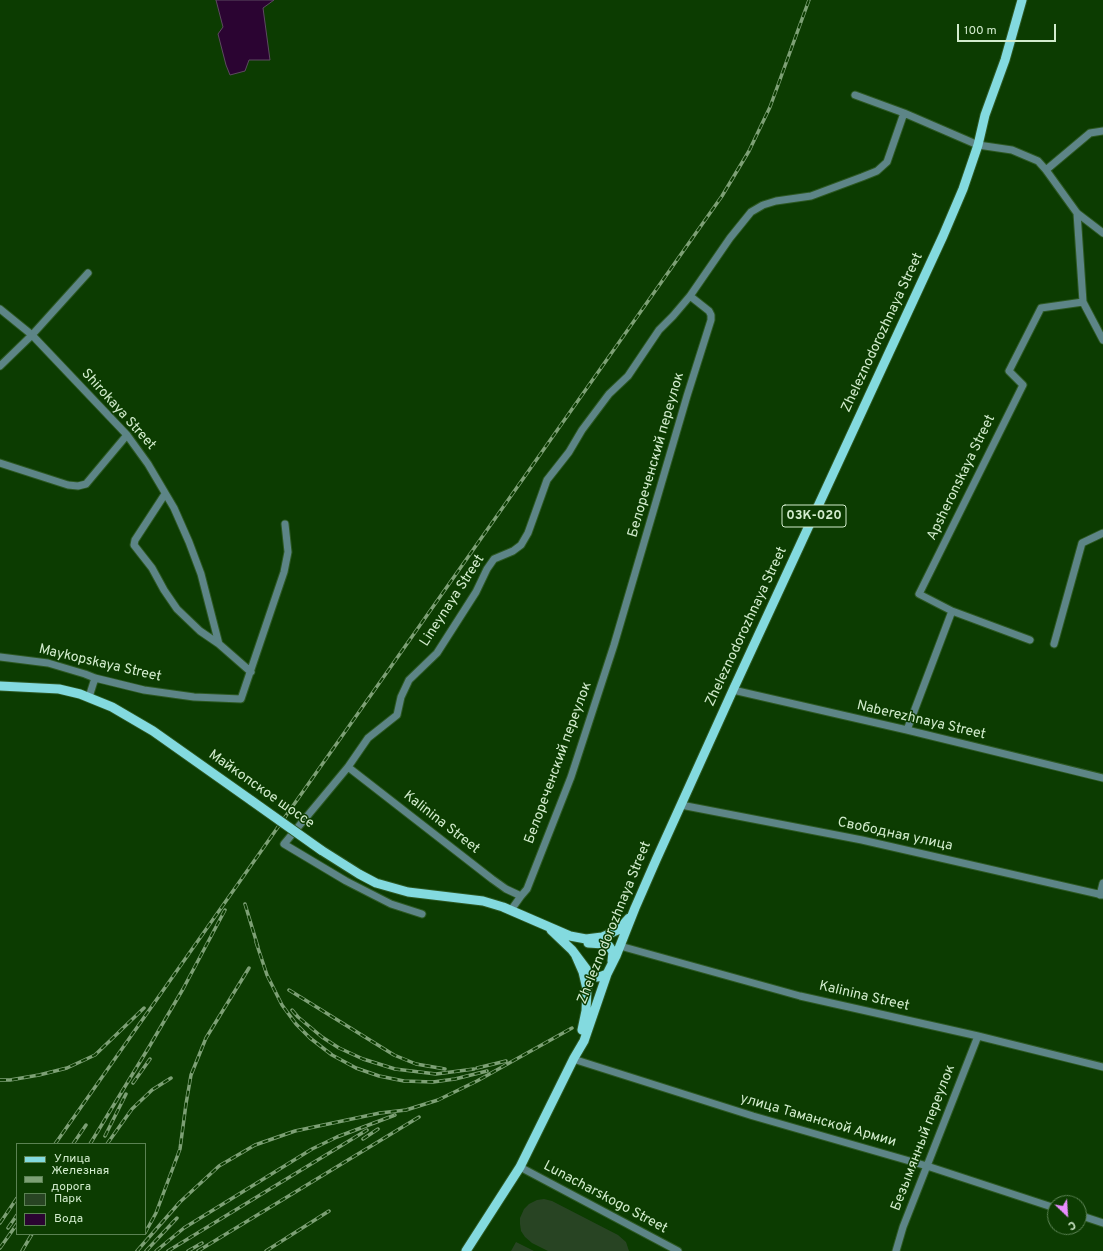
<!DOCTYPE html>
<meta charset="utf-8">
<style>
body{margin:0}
#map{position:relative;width:1103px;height:1251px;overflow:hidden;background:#0c3c01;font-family:Overpass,sans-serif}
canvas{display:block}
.legend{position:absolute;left:16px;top:1143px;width:130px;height:92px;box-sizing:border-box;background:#0c3c01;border:1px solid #5b8253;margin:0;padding:5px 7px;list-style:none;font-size:12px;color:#d2eccd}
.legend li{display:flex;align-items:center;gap:8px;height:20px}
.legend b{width:20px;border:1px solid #5b8253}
.north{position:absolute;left:1047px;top:1195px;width:40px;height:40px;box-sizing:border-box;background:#0c3c01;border:1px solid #5b8253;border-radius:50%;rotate:155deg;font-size:11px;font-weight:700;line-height:16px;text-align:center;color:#d2eccd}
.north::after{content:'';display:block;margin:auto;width:14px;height:18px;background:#e98dfd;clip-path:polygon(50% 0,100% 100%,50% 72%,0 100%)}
.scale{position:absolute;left:957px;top:24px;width:99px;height:18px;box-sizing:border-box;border:2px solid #d2eccd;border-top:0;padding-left:5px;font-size:12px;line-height:14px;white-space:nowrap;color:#d2eccd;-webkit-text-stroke:3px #0c3c01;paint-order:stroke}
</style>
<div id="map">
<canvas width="1103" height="1251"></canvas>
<ul class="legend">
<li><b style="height:5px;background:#83dadf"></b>Улица</li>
<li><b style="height:5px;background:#7da075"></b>Железная дорога</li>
<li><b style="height:11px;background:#284423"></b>Парк</li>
<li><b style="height:11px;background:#2b0432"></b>Вода</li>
</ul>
<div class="north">С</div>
<div class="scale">100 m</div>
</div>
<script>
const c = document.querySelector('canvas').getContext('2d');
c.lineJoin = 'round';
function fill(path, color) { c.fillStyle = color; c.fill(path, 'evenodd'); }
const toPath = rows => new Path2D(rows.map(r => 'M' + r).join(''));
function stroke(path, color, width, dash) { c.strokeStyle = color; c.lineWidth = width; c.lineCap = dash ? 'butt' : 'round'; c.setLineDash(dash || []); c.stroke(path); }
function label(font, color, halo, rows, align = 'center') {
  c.font = font + ' Overpass,sans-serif'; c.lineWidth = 3; c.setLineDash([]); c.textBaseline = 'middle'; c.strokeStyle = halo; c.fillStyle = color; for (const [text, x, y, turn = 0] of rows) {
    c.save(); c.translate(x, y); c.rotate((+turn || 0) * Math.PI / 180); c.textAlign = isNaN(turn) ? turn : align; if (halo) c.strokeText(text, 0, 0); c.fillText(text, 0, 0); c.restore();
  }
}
fill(toPath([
 [544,1199,552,1201,618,1235,626,1242,629,1251,548,1251,532,1243,525,1237,521,1231,520,1224,520,1218,524,1209,529,1204,537,1200],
 [516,1242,534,1251,511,1251]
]), '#284423');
const water = toPath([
 [216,0,274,0,263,8,270,60,249,60,245,71,230,75,226,65,218,34,223,27,216,0]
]);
fill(water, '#2b0432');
stroke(water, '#5d4a60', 1);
const minor = toPath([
 [855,95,904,113,978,145,1012,150,1038,161,1046,170,1077,213,1103,233],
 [1046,170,1090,133,1103,131],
 [1077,213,1083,302,1103,340],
 [0,309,32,335,127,435,148,464,174,508,189,542,201,574,219,644,251,672],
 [0,366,32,335,88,273],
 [0,463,68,485,78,486,86,484,127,435],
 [165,494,135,540,134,545,152,568,164,590,177,609,200,631,219,644],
 [1030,640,952,611,919,594,1023,385,1009,371,1041,308,1083,302],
 [1054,644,1082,543,1103,533],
 [0,657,48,663,85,674,95,678,144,690,194,697,241,699,284,572,288,552,285,524],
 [733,690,907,730,1103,778],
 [89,697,95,678],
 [907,730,952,611],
 [348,767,492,879,506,889,521,896],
 [681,805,862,840,1103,895],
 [1100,895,1103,883],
 [511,910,521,896,527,889,571,777,614,645,687,396,711,320,711,315,709,311,690,296],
 [422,914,391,904,346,881,284,844,348,767,368,738,397,715,401,697,409,680,437,653,476,592,487,569,494,559,513,551,521,545,528,533,547,480,569,452,582,430,609,394,628,376,659,330,673,316,690,296,730,238,751,212,763,205,776,201,811,196,862,177,877,171,887,162,904,113],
 [620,946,800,996,978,1036,1103,1067],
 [573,1059,753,1116,927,1166,1055,1208],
 [520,1167,678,1251],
 [1079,1215,1103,1223],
 [896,1251,903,1227,978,1036]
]);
const major = toPath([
 [0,686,59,689,80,694,112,707,153,731,252,801],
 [321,850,359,874,376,883,408,892,483,901,503,907,570,936,586,939,602,937,618,930,629,918],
 [551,930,572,950,590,974,597,977,602,976,607,974],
 [588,943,604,944,609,946,613,952,612,961],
 [576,956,583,972,587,989,586,1011,582,1030],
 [466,1251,520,1167,574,1058,584,1041,607,974,616,956,635,908,656,860,733,690,943,236,963,189,978,145,985,115,1005,60,1022,0]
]);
stroke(minor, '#2c5822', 9);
stroke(major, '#2c5822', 11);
stroke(minor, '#5d8587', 7);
stroke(major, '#83dadf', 9);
const rail = toPath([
 [245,904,258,947],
 [256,942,267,975,282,1005,296,1024,310,1038,332,1055,356,1068,379,1076,404,1081,433,1082,455,1079,487,1071],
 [289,990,394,1055,416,1064,445,1069],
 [292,1010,298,1017,322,1037,339,1048,363,1059,395,1069,436,1074,474,1069],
 [477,1068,506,1061],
 [0,1080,10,1080,39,1075,67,1068,95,1055,144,1008],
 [133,1083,150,1059],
 [105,1136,126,1094],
 [363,1139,378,1129],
 [55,1144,722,196,749,151,770,107,809,0],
 [73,1144,86,1125],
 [90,1144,149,1047,183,989,225,910],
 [107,1144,132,1109,152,1090,171,1078],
 [0,1223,17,1198],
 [8,1228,17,1215],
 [145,1233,156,1213,180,1149,186,1104,191,1075,206,1038,249,968],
 [0,1248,17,1224],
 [22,1251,32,1234],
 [137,1251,180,1202,219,1166,255,1145,295,1131,380,1113,406,1110,438,1100,477,1081,572,1028],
 [146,1251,177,1218],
 [156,1251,184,1228,312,1149,337,1137,395,1115],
 [168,1251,367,1130],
 [188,1251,202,1243],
 [198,1251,419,1117],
 [266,1251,329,1211]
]);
stroke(rail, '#7da075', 3.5);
stroke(rail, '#0c3c01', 2, [6]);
const majorBridge = toPath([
 [252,801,321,850]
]);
stroke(majorBridge, '#2c5822', 11, []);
stroke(majorBridge, '#83dadf', 9);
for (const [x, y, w] of [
 [814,516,64]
]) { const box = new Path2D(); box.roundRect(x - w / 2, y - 11, w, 22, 3); c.fillStyle = '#0c3c01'; c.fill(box); stroke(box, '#d2eccd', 1); }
label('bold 13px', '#d2eccd', null, [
 ["03К-020",814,516]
]);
label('14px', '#d2eccd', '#0c3c01', [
 ["Zheleznodorozhnaya Street",883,333,-65],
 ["Shirokaya Street",118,410,48],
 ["Белореченский переулок",657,455,-74],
 ["Apsheronskaya Street",962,478,-64],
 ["Lineynaya Street",453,601,-57],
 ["Zheleznodorozhnaya Street",747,627,-65],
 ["Maykopskaya Street",100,664,13],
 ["Naberezhnaya Street",921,721,13],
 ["Белореченский переулок",559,763,-70],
 ["Майкопское шоссе",261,790,35],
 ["Kalinina Street",441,823,38],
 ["Свободная улица",895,835,12],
 ["Zheleznodorozhnaya Street",615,923,-68],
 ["Kalinina Street",864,997,13],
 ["улица Таманской Армии",818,1121,16],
 ["Безымянный переулок",924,1138,-69],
 ["Lunacharskogo Street",605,1198,28]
]);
</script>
